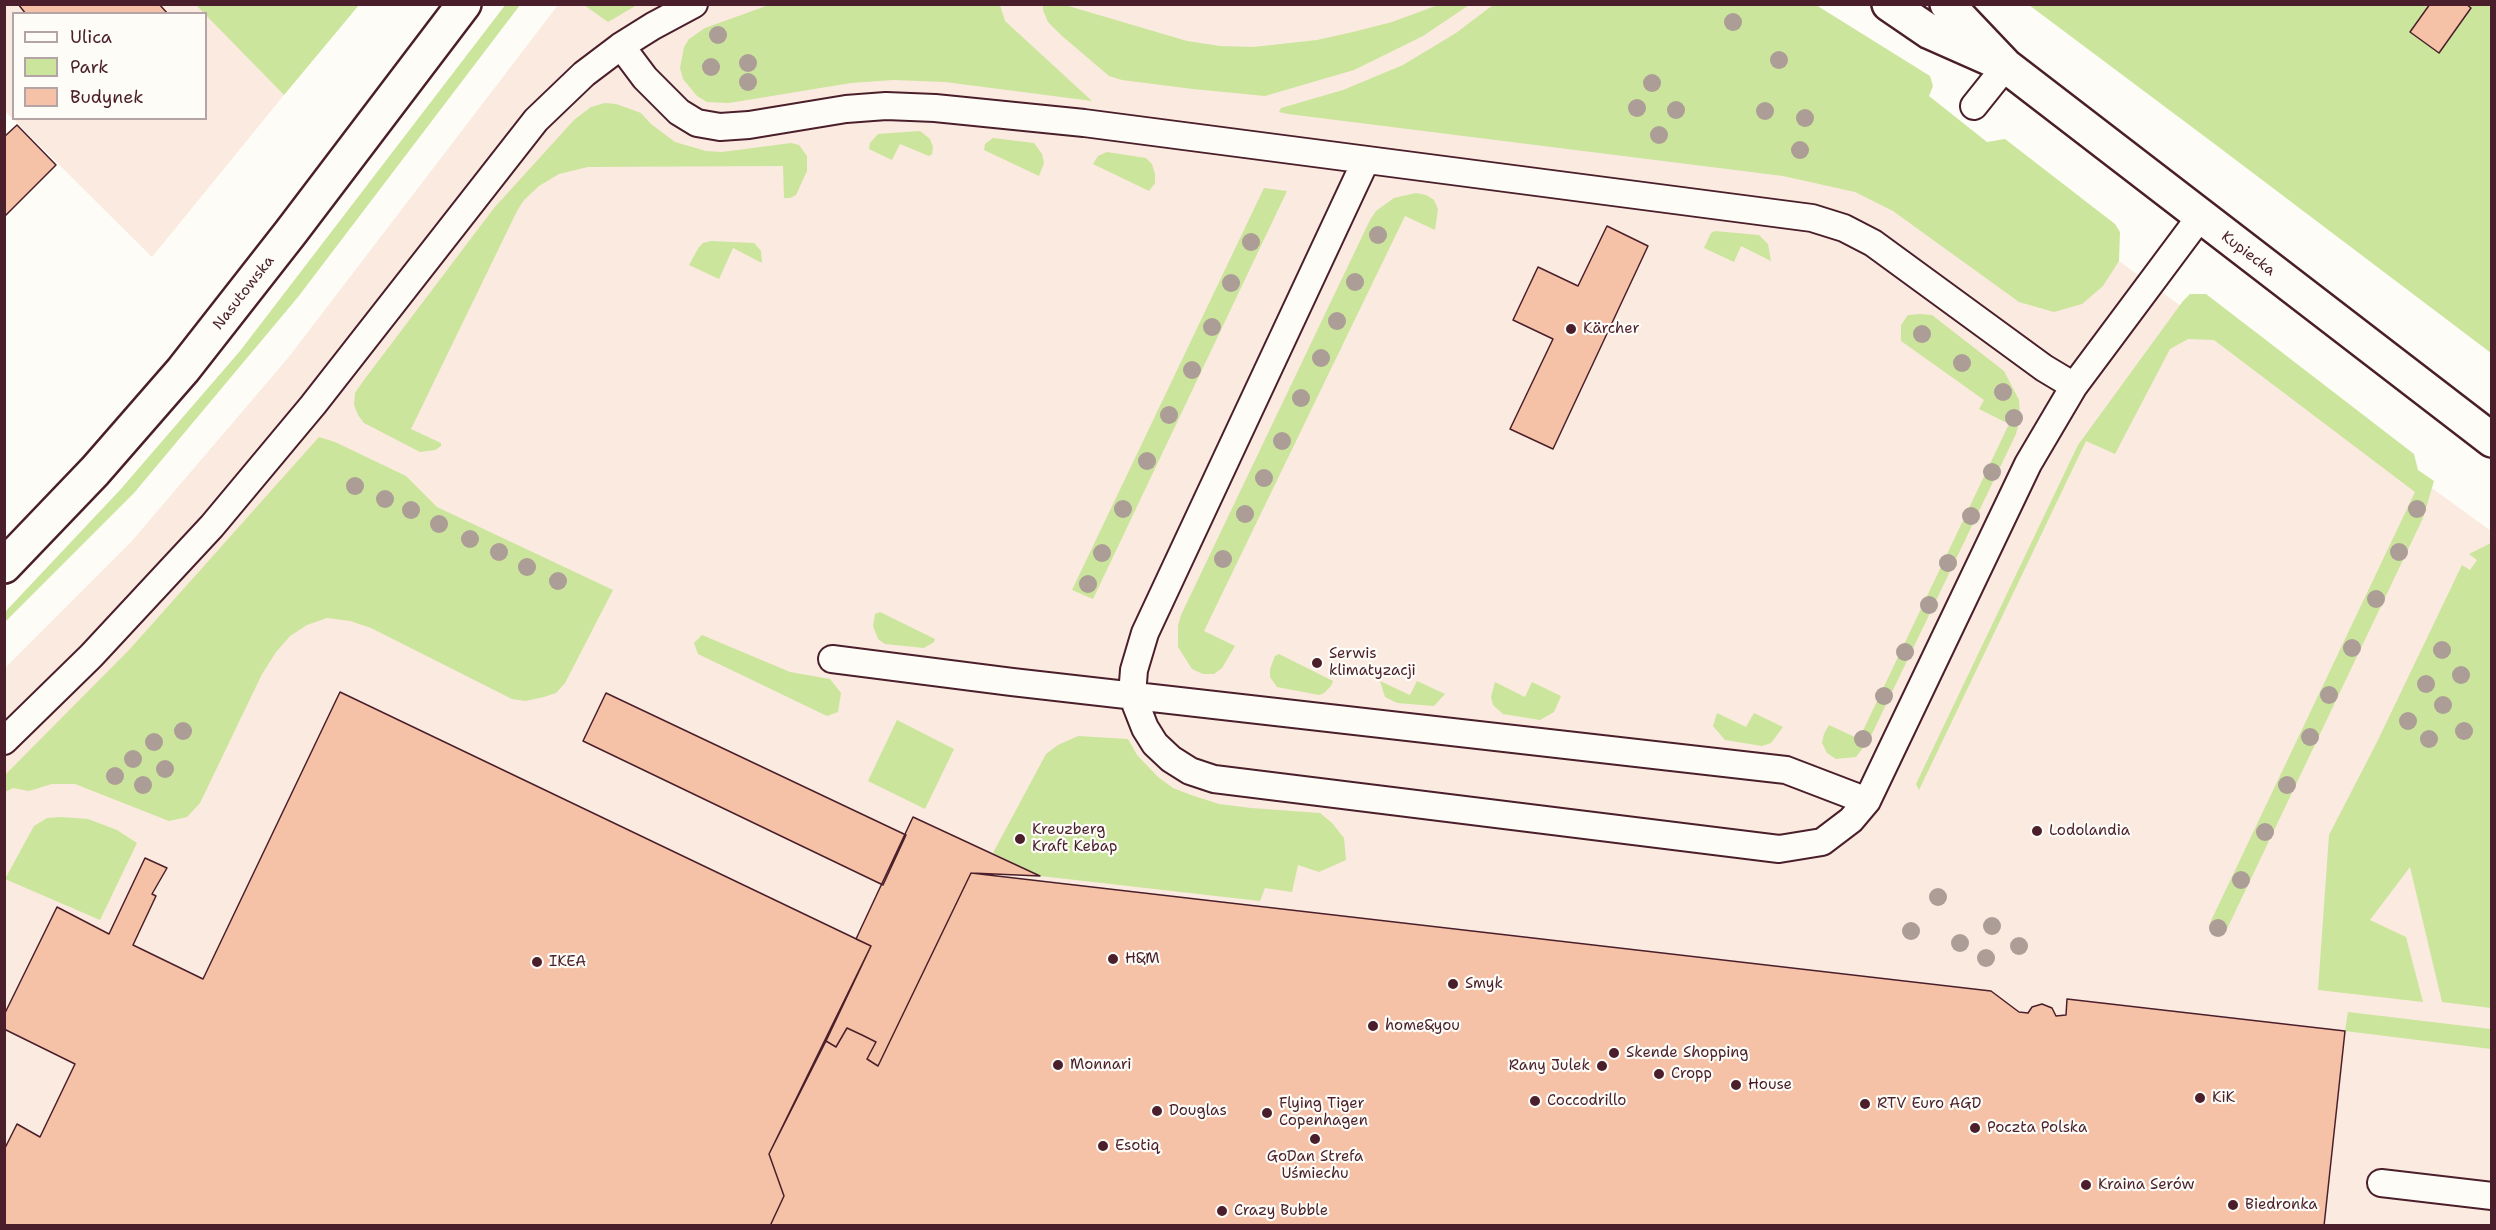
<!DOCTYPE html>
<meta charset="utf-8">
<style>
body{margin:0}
#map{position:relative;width:2496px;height:1230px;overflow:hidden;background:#fdfcf7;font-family:"Shantell Sans",sans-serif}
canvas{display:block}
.frame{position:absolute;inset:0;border:6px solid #4a1f2b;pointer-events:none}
.legend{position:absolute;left:12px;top:12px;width:195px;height:108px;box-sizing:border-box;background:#fdfcf7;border:2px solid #b5a4a5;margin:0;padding:8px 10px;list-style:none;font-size:18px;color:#4a1f2b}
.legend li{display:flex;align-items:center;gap:12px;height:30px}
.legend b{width:30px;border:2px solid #b5a4a5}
</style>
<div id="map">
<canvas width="2496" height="1230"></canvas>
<div class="frame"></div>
<ul class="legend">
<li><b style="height:8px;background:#fdfcf7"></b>Ulica</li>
<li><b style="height:16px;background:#cbe59c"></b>Park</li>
<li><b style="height:16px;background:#f5c1a7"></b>Budynek</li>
</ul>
</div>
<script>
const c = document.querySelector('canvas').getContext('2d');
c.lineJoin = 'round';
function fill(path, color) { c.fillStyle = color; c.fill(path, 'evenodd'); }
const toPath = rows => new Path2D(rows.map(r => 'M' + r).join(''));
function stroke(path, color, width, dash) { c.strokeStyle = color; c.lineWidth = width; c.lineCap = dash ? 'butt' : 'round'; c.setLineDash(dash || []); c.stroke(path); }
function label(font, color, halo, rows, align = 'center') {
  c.font = font + ' "Shantell Sans",sans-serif'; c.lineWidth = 4.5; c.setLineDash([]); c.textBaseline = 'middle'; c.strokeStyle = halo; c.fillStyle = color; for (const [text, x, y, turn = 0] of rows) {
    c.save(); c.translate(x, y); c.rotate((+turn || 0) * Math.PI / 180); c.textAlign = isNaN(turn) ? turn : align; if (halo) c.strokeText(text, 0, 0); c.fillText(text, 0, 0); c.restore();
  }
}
fill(toPath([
 [196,4,205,13,14,14,14,118,206,118,206,14,284,95,152,257,5,111,4,5],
 [558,5,1766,5,2491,531,2491,1225,5,1226,5,668,131,542,288,358]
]), '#fbeadf');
fill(toPath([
 [506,4,520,5,298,297,134,493,5,622,5,612,120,490,240,351],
 [196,5,359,5,284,95],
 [584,5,637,5,608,22],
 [769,5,1000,5,1005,21,1092,101,945,82,893,80,851,83,729,103,707,102,697,96,683,79,680,68,684,47,689,39,705,28],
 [1043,5,1065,5,1187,41,1220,46,1253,47,1317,40,1357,31,1392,22,1438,5,1469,5,1423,36,1354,70,1265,96,1193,89,1122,80,1109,76,1061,35,1048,22,1043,10],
 [1493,5,1816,5,1930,76,1933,86,1929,96,1987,142,2005,139,2115,224,2120,232,2119,261,2103,286,2082,304,2054,312,2019,302,1893,211,1855,192,1783,176,1288,114,1279,112,1281,108,1343,90,1403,65,1456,33],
 [2029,5,2491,5,2491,353,2212,142],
 [605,103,616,104,641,113,651,124,675,142,706,151,722,152,791,143,799,145,807,156,807,171,796,195,790,198,784,198,783,166,588,167,559,174,539,186,524,200,517,211,411,429,441,443,441,446,435,450,420,452,364,423,358,415,354,405,355,393,364,380,494,208,574,120,591,107],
 [920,131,930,139,933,147,932,154,929,156,900,144,892,160,869,149,870,143,878,134],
 [993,138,1034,143,1042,154,1044,163,1039,176,984,150,985,144],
 [1107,152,1146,158,1152,164,1155,174,1155,183,1149,191,1093,164,1098,156],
 [1264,188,1287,191,1093,599,1072,590],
 [1416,193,1426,195,1434,200,1438,209,1435,230,1405,216,1204,631,1235,646,1222,668,1214,674,1203,674,1192,669,1178,647,1178,626,1181,615,1370,220,1376,211,1394,198],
 [1715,231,1759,235,1768,244,1771,261,1741,246,1734,262,1704,248,1711,233],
 [711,241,754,243,761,251,762,263,733,248,719,279,689,265,699,247,703,243],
 [2190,294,2206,294,2262,337,2414,454,2418,470,2434,481,2423,518,2226,931,2210,923,2415,492,2214,340,2188,339,2170,349,2115,454,2086,441,1919,790,1916,784,2078,445,2183,301],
 [1920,314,1932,315,2004,371,2019,400,2020,418,2016,434,1869,740,1856,757,1836,759,1827,753,1822,743,1824,734,1829,725,1859,739,2009,424,1979,409,1984,400,1901,341,1901,325,1908,315],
 [319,437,335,442,406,476,437,507,613,590,565,683,556,693,544,697,525,701,512,699,371,628,350,621,327,618,307,625,290,636,276,652,262,674,200,803,187,817,169,821,75,784,52,784,29,791,13,788,5,792,5,775,129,650],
 [2491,543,2491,1008,2442,1002,2410,867,2370,920,2406,937,2423,1002,2318,990,2329,835,2377,742,2462,565,2470,570,2477,560,2469,554],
 [880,612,935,639,934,642,924,648,885,644,878,639,873,626,875,614],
 [702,635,790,672,830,679,841,693,838,712,827,716,698,654,694,643],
 [1279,654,1333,681,1331,686,1324,693,1319,695,1277,687,1270,677,1270,669,1275,656],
 [1380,681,1410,695,1417,681,1445,694,1434,706,1397,703,1385,697],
 [1495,682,1525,697,1532,682,1561,696,1554,712,1540,720,1503,714,1493,705,1491,697],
 [1717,713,1746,727,1754,713,1783,727,1771,743,1762,746,1725,740,1713,726],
 [897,720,954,749,925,809,868,781],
 [1078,736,1128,739,1137,755,1158,777,1173,788,1191,795,1219,804,1251,808,1320,813,1332,823,1344,838,1346,860,1319,872,1298,865,1292,892,1265,888,1260,901,1040,876,993,853,1046,754,1058,745],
 [61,817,88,819,117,830,137,843,100,920,5,879,34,826,47,818],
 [2348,1012,2491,1029,2491,1049,2345,1031]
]), '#cbe59c');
const building = toPath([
 [18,4,159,4,168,14,26,14,18,4],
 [2430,4,2466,4,2471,8,2439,53,2410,32,2430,4],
 [17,125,56,165,4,217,4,137,17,125],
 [1607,226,1648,246,1553,449,1510,429,1553,339,1513,320,1538,267,1578,286,1607,226],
 [340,692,871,946,769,1154,784,1196,770,1226,4,1226,4,1150,17,1124,40,1137,75,1064,4,1029,4,1015,57,907,109,934,145,858,167,868,152,894,156,896,133,945,203,979,340,692],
 [606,693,906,835,883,885,583,741,606,693],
 [913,817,1040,876,971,873,878,1066,867,1059,876,1042,862,1035,847,1028,836,1047,826,1041,871,946,856,939,913,817],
 [971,873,1991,991,2019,1012,2028,1013,2032,1007,2042,1004,2052,1008,2056,1016,2066,1015,2067,999,2345,1031,2324,1226,770,1226,784,1196,769,1154,826,1041,836,1047,847,1028,862,1035,876,1042,867,1059,878,1066,971,873]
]);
fill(building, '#f5c1a7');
stroke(building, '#4a1f2b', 1.5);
const lane = toPath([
 [621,46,645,78,679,112,697,123,720,127,749,125,846,109,886,106,935,108,1084,123,1812,218,1844,228,1873,243,2044,368,2074,386],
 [1974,106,2006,66],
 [1366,160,1145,633,1134,670,1132,695,1145,728,1155,744,1171,759,1190,771,1214,779,1779,849,1822,842,1851,820,1867,801],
 [832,659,1012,682,1786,770,1867,801,2028,464,2074,386,2200,217],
 [4,741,91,656,212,526,313,405,536,120,584,74,621,46,653,26,694,4],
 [2381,1183,2492,1196]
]);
const street = toPath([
 [1889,4,1930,32,1991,59],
 [1947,4,2006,66,2492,440],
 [4,566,95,471,183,370,291,232,464,4]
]);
stroke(lane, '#4a1f2b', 30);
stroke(street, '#4a1f2b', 38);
stroke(lane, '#fdfcf7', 26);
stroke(street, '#fdfcf7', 33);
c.fillStyle = '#ac9d96';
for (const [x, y] of [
 [1733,22],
 [718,35],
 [1779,60],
 [748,63],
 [711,67],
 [748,82],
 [1652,83],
 [1637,108],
 [1676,110],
 [1765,111],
 [1805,118],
 [1659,135],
 [1800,150],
 [1378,235],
 [1251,242],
 [1355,282],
 [1231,283],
 [1337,321],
 [1212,327],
 [1922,334],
 [1321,358],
 [1962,363],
 [1192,370],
 [2003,392],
 [1301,398],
 [1169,415],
 [2014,418],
 [1282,441],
 [1147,461],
 [1992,472],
 [1264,478],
 [355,486],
 [385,499],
 [1123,509],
 [2417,509],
 [411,510],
 [1245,514],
 [1971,516],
 [439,524],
 [470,539],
 [499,552],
 [2399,552],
 [1102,553],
 [1223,559],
 [1948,563],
 [527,567],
 [558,581],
 [1088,584],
 [2376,599],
 [1929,605],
 [2352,648],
 [2442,650],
 [1905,652],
 [2461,675],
 [2426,684],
 [2329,695],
 [1884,696],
 [2443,705],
 [2408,721],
 [183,731],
 [2464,731],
 [2310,737],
 [1863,739],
 [2429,739],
 [154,742],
 [133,759],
 [165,769],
 [115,776],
 [143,785],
 [2287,785],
 [2265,832],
 [2241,880],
 [1938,897],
 [1992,926],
 [2218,928],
 [1911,931],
 [1960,943],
 [2019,946],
 [1986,958]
]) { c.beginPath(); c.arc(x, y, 9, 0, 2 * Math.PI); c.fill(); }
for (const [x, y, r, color] of [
 [1571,329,6,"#4a1f2b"],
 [1317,663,6,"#4a1f2b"],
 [2037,831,6,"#4a1f2b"],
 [1020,839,6,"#4a1f2b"],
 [1113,959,6,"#4a1f2b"],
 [537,962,6,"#4a1f2b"],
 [1453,984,6,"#4a1f2b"],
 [1373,1026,6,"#4a1f2b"],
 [1614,1053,6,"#4a1f2b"],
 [1058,1065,6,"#4a1f2b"],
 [1602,1066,6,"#4a1f2b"],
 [1659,1074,6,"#4a1f2b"],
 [1736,1085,6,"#4a1f2b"],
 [2200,1098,6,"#4a1f2b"],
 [1535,1101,6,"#4a1f2b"],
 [1865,1104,6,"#4a1f2b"],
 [1157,1111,6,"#4a1f2b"],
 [1267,1113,6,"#4a1f2b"],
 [1975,1128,6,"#4a1f2b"],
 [1315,1139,6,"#4a1f2b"],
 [1103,1146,6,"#4a1f2b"],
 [2086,1185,6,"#4a1f2b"],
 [2233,1205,6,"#4a1f2b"],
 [1222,1211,6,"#4a1f2b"]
]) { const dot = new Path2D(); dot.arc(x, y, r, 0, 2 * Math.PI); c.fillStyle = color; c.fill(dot); stroke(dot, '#fdfcf7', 2); }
label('15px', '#4a1f2b', '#fdfcf7', [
 ["Kupiecka",2248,254,37],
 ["Nasutowska",244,293,-52]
]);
label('15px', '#4a1f2b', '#fdfcf7', [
 ["Kärcher",1583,329],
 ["Serwis",1329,654],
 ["klimatyzacji",1329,671],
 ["Kreuzberg",1032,830],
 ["Kraft Kebap",1032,847],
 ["Lodolandia",2049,831],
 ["H&M",1125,959],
 ["IKEA",549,962],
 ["Smyk",1465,984],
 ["home&you",1385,1026],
 ["Skende Shopping",1626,1053],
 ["Monnari",1070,1065],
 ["Rany Julek",1590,1066,"right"],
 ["Cropp",1671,1074],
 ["House",1748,1085],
 ["KiK",2212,1098],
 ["Coccodrillo",1547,1101],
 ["Flying Tiger",1279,1104],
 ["Copenhagen",1279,1121],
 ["RTV Euro AGD",1877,1104],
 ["Douglas",1169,1111],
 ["Poczta Polska",1987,1128],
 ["Esotiq",1115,1146],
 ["GoDan Strefa",1315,1157,"center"],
 ["Uśmiechu",1315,1174,"center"],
 ["Kraina Serów",2098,1185],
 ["Biedronka",2245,1205],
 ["Crazy Bubble",1234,1211]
], 'left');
</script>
